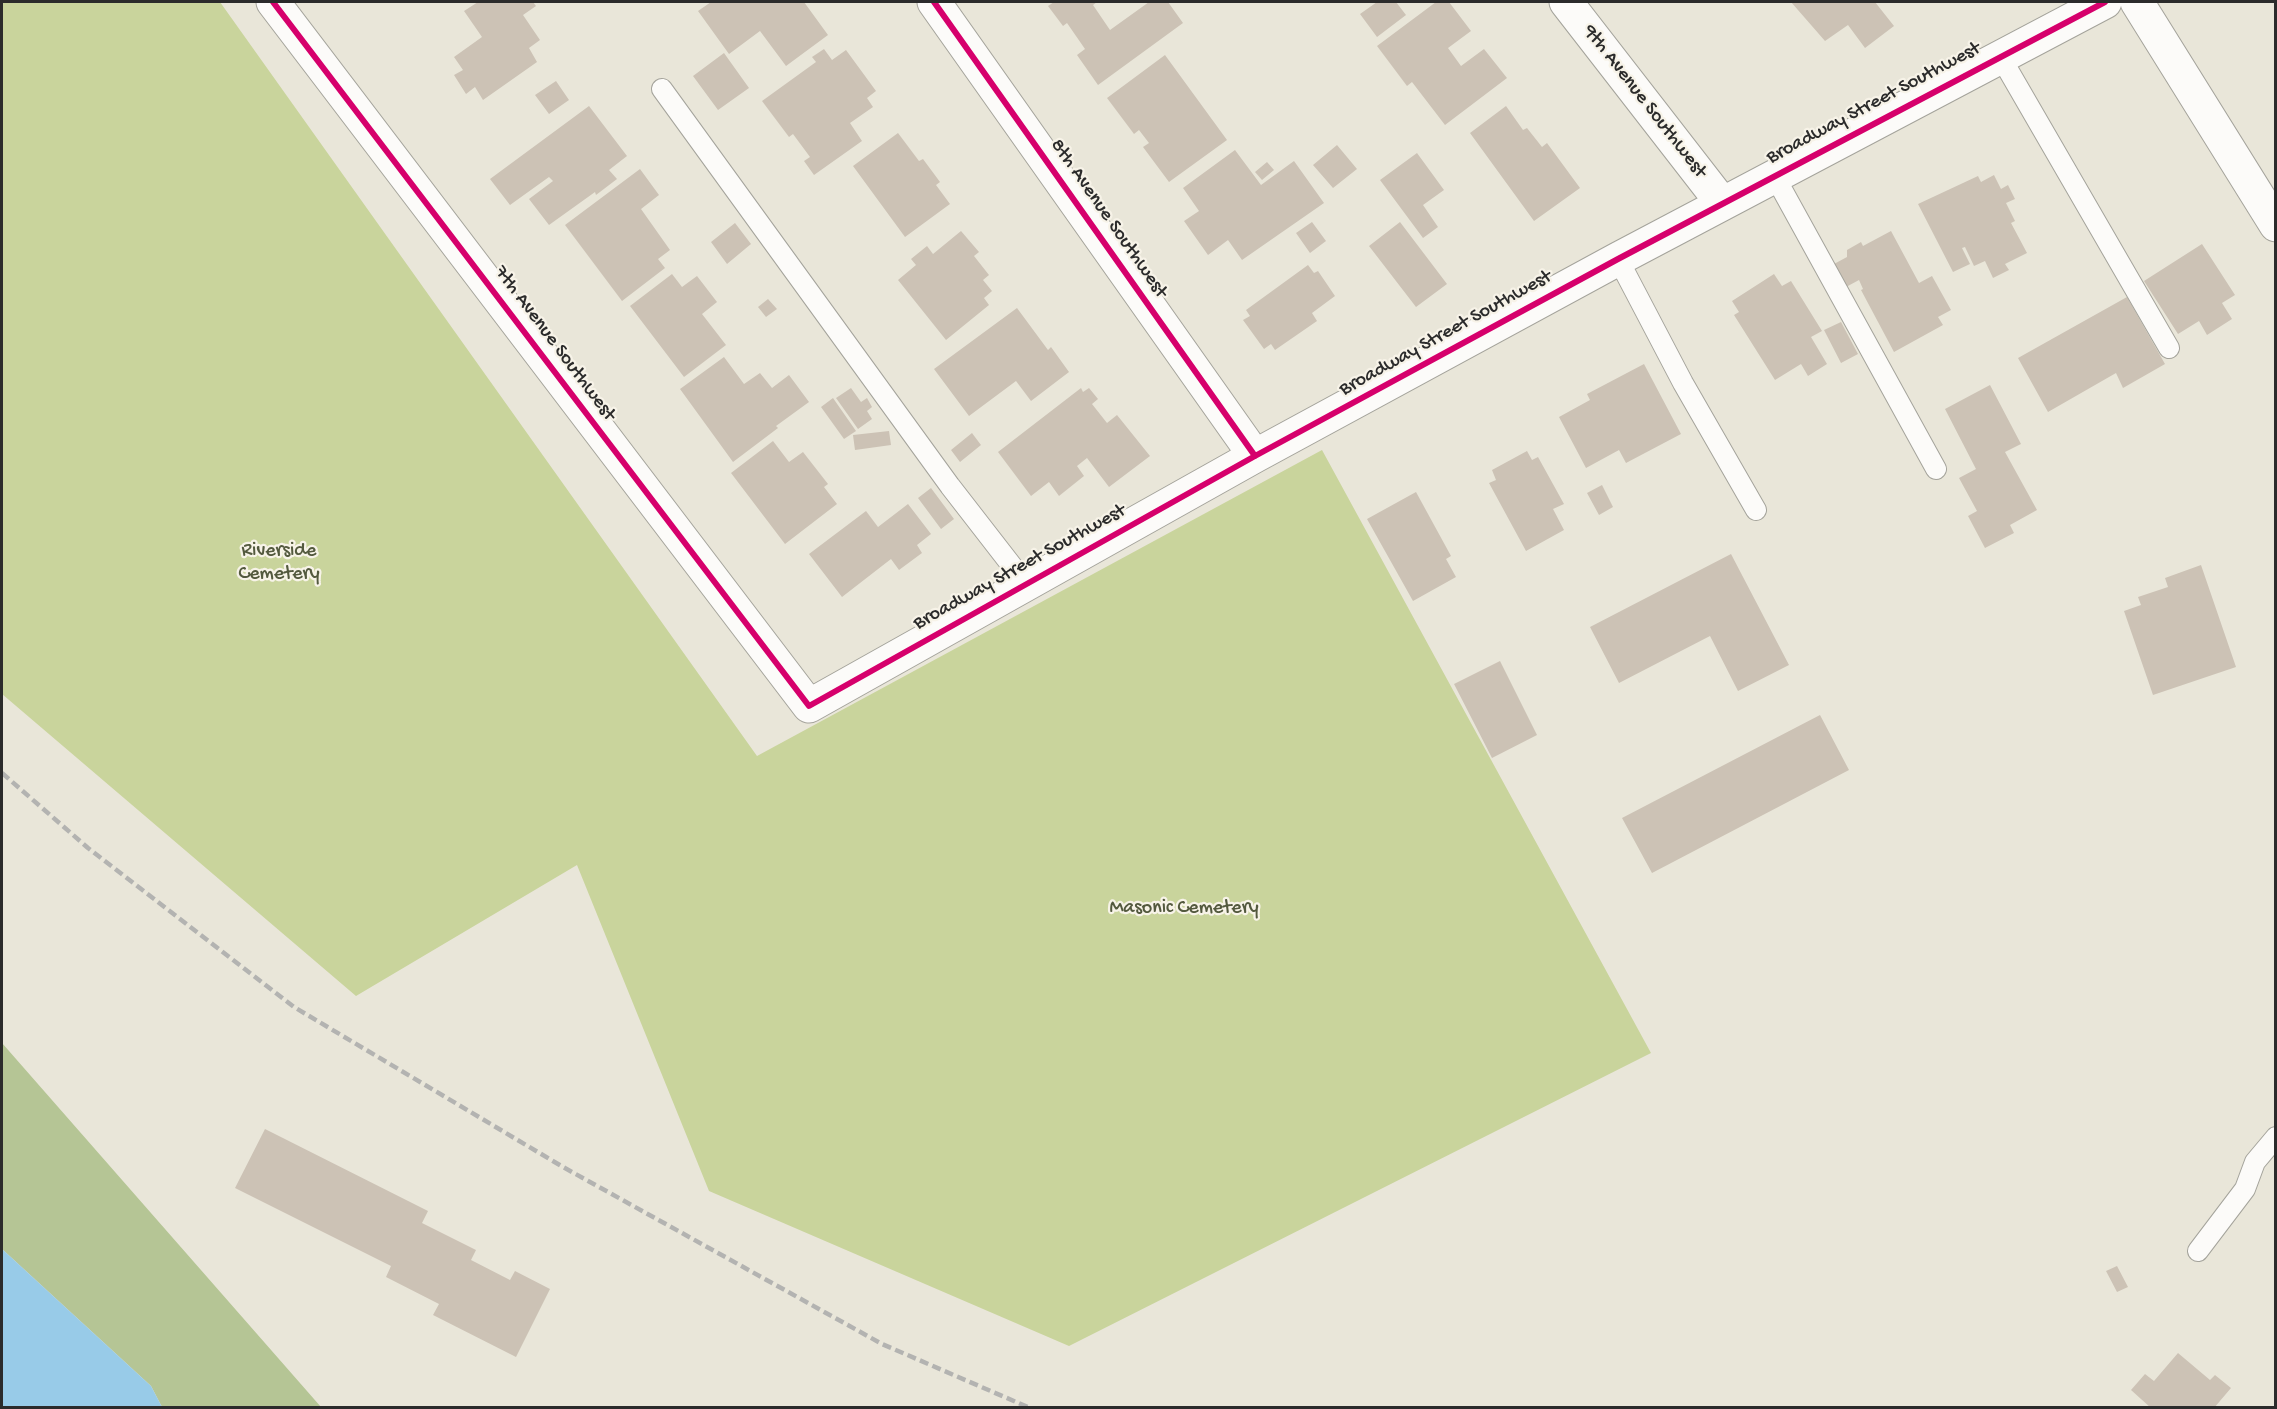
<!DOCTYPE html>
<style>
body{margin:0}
#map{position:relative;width:2277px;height:1409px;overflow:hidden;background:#e9e6d9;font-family:"Gochi Hand",sans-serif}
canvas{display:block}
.frame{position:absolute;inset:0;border:3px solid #2b2b2b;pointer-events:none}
</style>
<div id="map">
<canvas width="2277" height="1409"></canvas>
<div class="frame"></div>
</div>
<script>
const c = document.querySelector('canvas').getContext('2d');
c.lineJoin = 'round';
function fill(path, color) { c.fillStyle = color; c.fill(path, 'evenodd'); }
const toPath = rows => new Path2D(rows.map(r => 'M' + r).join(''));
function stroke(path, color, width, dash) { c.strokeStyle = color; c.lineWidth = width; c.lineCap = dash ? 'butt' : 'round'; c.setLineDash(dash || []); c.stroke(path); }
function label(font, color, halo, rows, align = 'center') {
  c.font = font + ' "Gochi Hand",sans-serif'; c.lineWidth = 4.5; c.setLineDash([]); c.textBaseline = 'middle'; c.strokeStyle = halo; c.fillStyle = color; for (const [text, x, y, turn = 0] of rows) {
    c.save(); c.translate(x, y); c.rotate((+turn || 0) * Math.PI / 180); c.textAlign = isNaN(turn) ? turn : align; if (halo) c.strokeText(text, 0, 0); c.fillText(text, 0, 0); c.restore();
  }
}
fill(toPath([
 [2,2,220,2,757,756,1322,450,1651,1053,1069,1346,709,1191,577,865,356,996,2,694]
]), '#c9d49c');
fill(toPath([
 [2,1043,321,1407,162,1407,151,1386,2,1249]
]), '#b5c595');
fill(toPath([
 [2,1249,151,1386,162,1407,2,1407]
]), '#98cbe8');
fill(toPath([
 [478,2,533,2,536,6,523,15,540,40,529,48,537,62,483,100,475,87,466,94,454,75,463,70,454,57,482,37,464,11],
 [711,2,804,2,828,35,786,66,760,31,729,54,698,11],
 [1054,2,1097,2,1093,5,1110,30,1149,2,1168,2,1183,23,1098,85,1077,55,1085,49,1067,23,1063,26,1048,6],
 [1377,2,1396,2,1406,15,1377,37,1360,14],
 [1436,2,1449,2,1471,31,1448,48,1461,66,1484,49,1507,78,1445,125,1412,82,1407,86,1377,46],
 [1791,2,1875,2,1894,26,1865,48,1848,25,1825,41],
 [824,49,832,60,846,50,876,91,867,98,873,107,850,123,862,141,814,175,804,161,810,157,793,134,789,137,762,101,816,62,812,57],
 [724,53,749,88,718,110,693,76],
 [1165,55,1227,140,1169,182,1143,147,1149,143,1139,130,1134,134,1107,98],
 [556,81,569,100,549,114,535,95],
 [589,106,627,156,609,170,617,179,596,195,595,192,549,225,529,199,553,181,549,177,510,205,490,179],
 [1506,106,1523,130,1527,128,1542,147,1547,143,1580,188,1534,221,1470,133],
 [898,133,919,161,923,159,940,182,936,185,950,204,905,237,853,166],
 [1337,145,1357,169,1333,188,1313,165],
 [1235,150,1261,185,1294,161,1324,203,1242,260,1228,240,1208,255,1184,221,1199,211,1183,188],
 [1417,153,1444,190,1423,205,1438,227,1423,238,1380,180],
 [1267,162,1274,170,1262,180,1255,172],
 [640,169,659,195,641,209,670,250,658,259,665,268,622,301,565,225],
 [1994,175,2001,189,2008,185,2015,199,2006,203,2015,221,2011,223,2027,253,2005,264,2009,270,1993,278,1985,261,1974,266,1965,247,1962,248,1970,264,1953,272,1918,204,1978,176,1981,182],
 [1312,222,1326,241,1310,253,1296,233],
 [1400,222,1447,284,1416,307,1369,246],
 [735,223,751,244,727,264,711,242],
 [961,231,979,252,974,256,989,275,983,280,992,291,984,298,989,305,946,340,898,280,916,265,911,259,927,246,933,254],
 [1891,231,1919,283,1932,276,1951,310,1938,317,1943,325,1894,352,1861,290,1863,289,1859,280,1846,287,1834,264,1847,257,1847,250,1861,242,1863,246],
 [2202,244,2235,295,2222,303,2232,319,2207,335,2199,321,2178,334,2144,281],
 [1308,265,1314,273,1318,271,1335,296,1312,313,1317,321,1275,350,1271,344,1264,349,1243,320,1250,316,1246,310],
 [672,274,682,287,697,276,717,302,702,314,726,345,684,377,630,306],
 [1774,274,1782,286,1791,281,1822,331,1811,337,1827,364,1808,376,1801,364,1775,380,1734,315,1739,312,1732,301],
 [2127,297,2165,364,2123,388,2116,373,2048,412,2018,358],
 [768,299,777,309,766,317,758,307],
 [1017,308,1048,350,1051,347,1069,372,1031,401,1016,381,969,416,934,369],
 [1841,322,1858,354,1841,363,1824,330],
 [724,357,744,384,760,373,772,388,789,375,809,402,776,426,778,428,733,462,680,389],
 [1644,364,1681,434,1626,463,1619,450,1586,468,1559,417,1590,400,1587,394],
 [1990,385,2021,444,2005,452,2037,510,2010,525,2014,533,1985,548,1968,516,1977,511,1959,478,1976,469,1945,409],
 [851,388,861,402,867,398,872,407,867,411,872,419,858,429,836,398],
 [1081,388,1083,392,1089,388,1098,399,1092,404,1107,423,1117,415,1150,456,1109,487,1087,458,1077,466,1084,476,1059,496,1049,482,1031,496,998,452],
 [833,398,856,431,844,439,821,407],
 [889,431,891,445,855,450,853,435],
 [972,433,981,445,960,462,951,450],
 [773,441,789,462,803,452,828,484,824,487,837,504,785,544,731,473],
 [1527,451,1532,460,1538,457,1564,504,1553,509,1564,530,1526,551,1489,483,1496,480,1492,470],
 [1602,485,1613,507,1599,515,1587,493],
 [931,488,954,519,941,529,918,498],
 [1416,492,1451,556,1446,559,1456,577,1413,601,1367,519],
 [908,504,931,534,917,545,922,553,899,570,891,559,842,597,809,554,866,511,878,527],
 [1731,554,1789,665,1738,691,1710,636,1619,683,1590,627],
 [2201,565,2236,667,2153,695,2124,611,2141,605,2138,597,2168,587,2165,578],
 [1500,661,1537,735,1492,758,1454,684],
 [1820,715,1849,770,1652,873,1622,818],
 [265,1129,428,1211,422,1223,476,1250,471,1260,510,1280,515,1271,550,1289,516,1357,433,1315,439,1304,386,1277,391,1266,235,1188],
 [2117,1266,2128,1287,2117,1292,2106,1271],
 [2178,1353,2210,1380,2215,1375,2231,1388,2214,1408,2151,1408,2131,1390,2145,1374,2154,1381]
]), '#ccc2b5');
const lane = toPath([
 [2000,56,2169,348],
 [662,89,950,486,1026,584],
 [1774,175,1936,469],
 [1618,259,1683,383,1756,510],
 [2198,1251,2245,1189,2255,1162,2276,1137]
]);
const street = toPath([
 [273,2,809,706,1255,456,1618,259,2105,2],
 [934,2,1255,456],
 [1566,2,1722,203],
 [2137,2,2276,225]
]);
stroke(lane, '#a4a39b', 22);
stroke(street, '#a4a39b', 35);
stroke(lane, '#fcfbf9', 20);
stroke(street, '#fcfbf9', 33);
stroke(toPath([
 [2,773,88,848,294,1007,563,1167,882,1344,1030,1408]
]), '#b3b3b1', 4.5, [9, 4.5]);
stroke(toPath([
 [273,2,809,706,1255,456,1618,259,2105,2],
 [934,2,1255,456]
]), '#d6006c', 6);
label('20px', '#2b2b2b', '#f7f3e8', [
 ["9th Avenue Southwest",1644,102,52],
 ["Broadway Street Southwest",1874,104,-28],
 ["8th Avenue Southwest",1108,219,55],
 ["Broadway Street Southwest",1446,334,-29],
 ["7th Avenue Southwest",554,344,53],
 ["Broadway Street Southwest",1020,568,-29]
]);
label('20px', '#53593e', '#f7f3e8', [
 ["Riverside",279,552],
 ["Cemetery",279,575],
 ["Masonic Cemetery",1184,909]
]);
</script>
